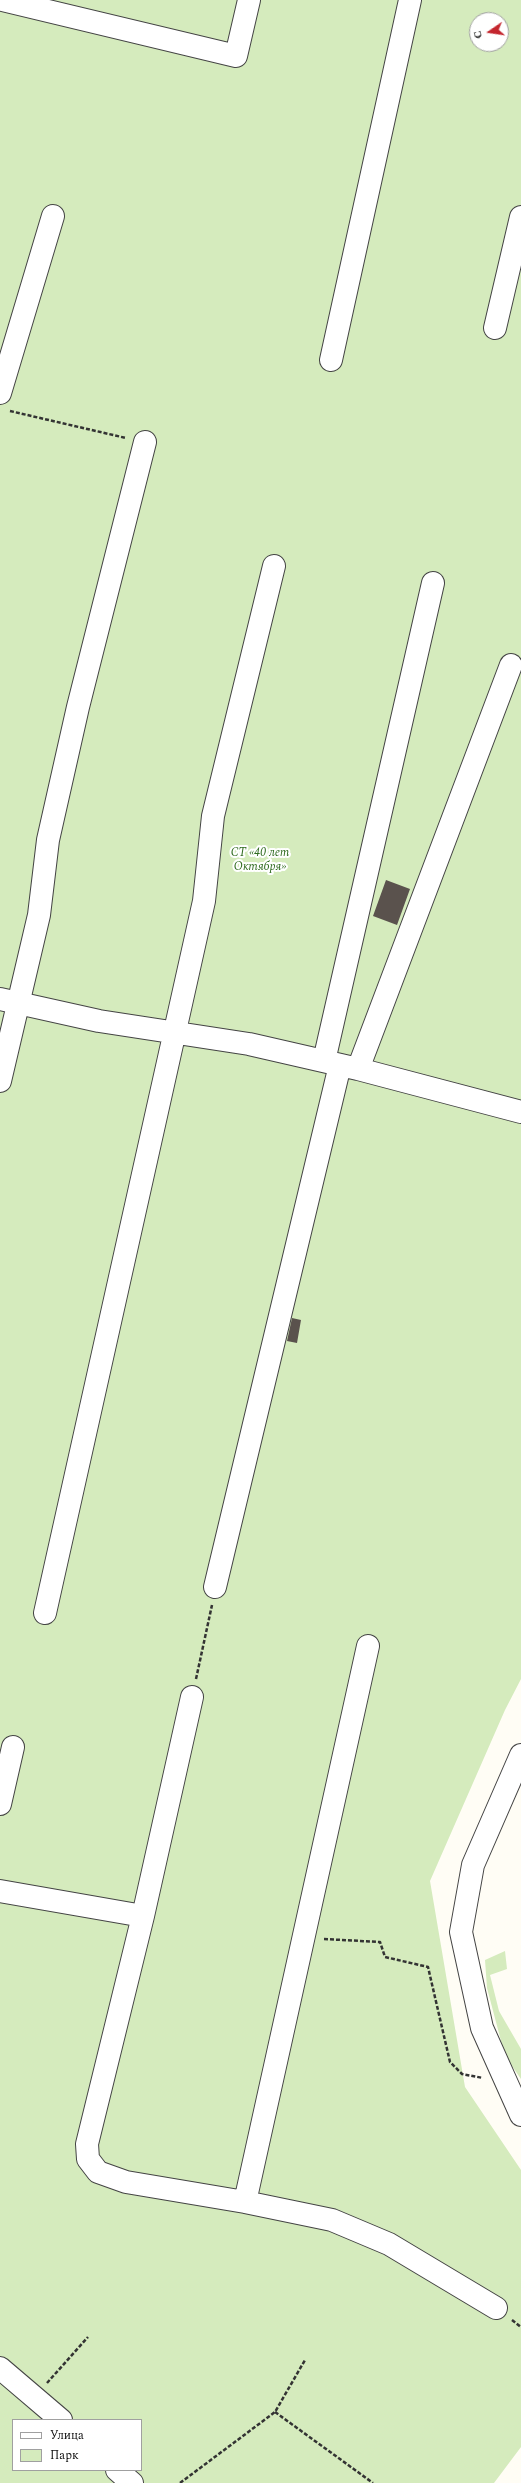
<!DOCTYPE html>
<meta charset="utf-8">
<style>
body{margin:0}
#map{position:relative;width:521px;height:2483px;overflow:hidden;background:#fffdf5;font-family:Spectral,serif}
canvas{display:block}
.legend{position:absolute;left:12px;top:2419px;width:130px;height:52px;box-sizing:border-box;background:#fff;border:1px solid #a0a0a0;margin:0;padding:5px 7px;list-style:none;font-size:12px;color:#111}
.legend li{display:flex;align-items:center;gap:8px;height:20px}
.legend b{width:20px;border:1px solid #a0a0a0}
.north{position:absolute;left:469px;top:12px;width:40px;height:40px;box-sizing:border-box;background:#fff;border:1px solid #a0a0a0;border-radius:50%;rotate:257deg;font-size:11px;font-weight:700;line-height:16px;text-align:center;color:#111}
.north::after{content:'';display:block;margin:auto;width:14px;height:18px;background:#c4262e;clip-path:polygon(50% 0,100% 100%,50% 72%,0 100%)}
</style>
<div id="map">
<canvas width="521" height="2483"></canvas>
<ul class="legend">
<li><b style="height:5px;background:#fff"></b>Улица</li>
<li><b style="height:11px;background:#d5ebbd"></b>Парк</li>
</ul>
<div class="north">С</div>
</div>
<script>
const c = document.querySelector('canvas').getContext('2d');
c.lineJoin = 'round';
function fill(path, color) { c.fillStyle = color; c.fill(path, 'evenodd'); }
const toPath = rows => new Path2D(rows.map(r => 'M' + r).join(''));
function stroke(path, color, width, dash) { c.strokeStyle = color; c.lineWidth = width; c.lineCap = dash ? 'butt' : 'round'; c.setLineDash(dash || []); c.stroke(path); }
function label(font, color, halo, rows, align = 'center') {
  c.font = font + ' Spectral,serif'; c.lineWidth = 4; c.setLineDash([]); c.textBaseline = 'middle'; c.strokeStyle = halo; c.fillStyle = color; for (const [text, x, y, turn = 0] of rows) {
    c.save(); c.translate(x, y); c.rotate((+turn || 0) * Math.PI / 180); c.textAlign = isNaN(turn) ? turn : align; if (halo) c.strokeText(text, 0, 0); c.fillText(text, 0, 0); c.restore();
  }
}
fill(toPath([
 [0,0,521,0,521,1679,505,1710,430,1881,465,2087,521,2170,521,2447,494,2483,0,2483],
 [477,20,501,20,501,44,477,44],
 [13,2420,141,2420,141,2470,13,2470],
 [505,1951,507,1969,490,1975,499,2011,521,2049,521,2079,505,2056,487,1988,485,1960]
]), '#d5ebbd');
fill(toPath([
 [386,880,410,889,397,925,373,916],
 [292,1318,301,1320,297,1343,287,1341]
]), '#5a524d');
const minor = toPath([
 [2,0,236,56,249,0],
 [495,328,521,217],
 [331,360,410,0],
 [0,393,53,216],
 [0,999,99,1021,249,1044,358,1069,521,1112],
 [324,1061,433,583],
 [358,1069,511,665],
 [0,1081,39,915,48,840,78,707,145,442],
 [215,1587,340,1065],
 [45,1613,204,901,213,816,274,566],
 [192,1697,143,1916,87,2144,88,2159,98,2172,126,2182,245,2202,368,1646],
 [521,1755,473,1865,461,1932,482,2028,521,2115],
 [0,1804,13,1747],
 [0,1891,143,1916],
 [245,2202,332,2220,389,2244,496,2308],
 [0,2368,61,2420],
 [117,2470,132,2483]
]);
stroke(minor, '#444', 24);
stroke(toPath([
 [10,411,126,438],
 [196,1679,212,1605],
 [324,1939,380,1942,385,1957,428,1967,450,2062,462,2074,483,2078],
 [512,2320,521,2327],
 [47,2383,88,2337],
 [275,2412,373,2483],
 [180,2483,275,2412,305,2360]
]), '#333', 2.5, [4, 2]);
stroke(minor, '#fff', 22);
label('italic 12px', '#2f6b1f', '#fff', [
 ["СТ «40 лет",260,854],
 ["Октября»",260,868]
]);
</script>
